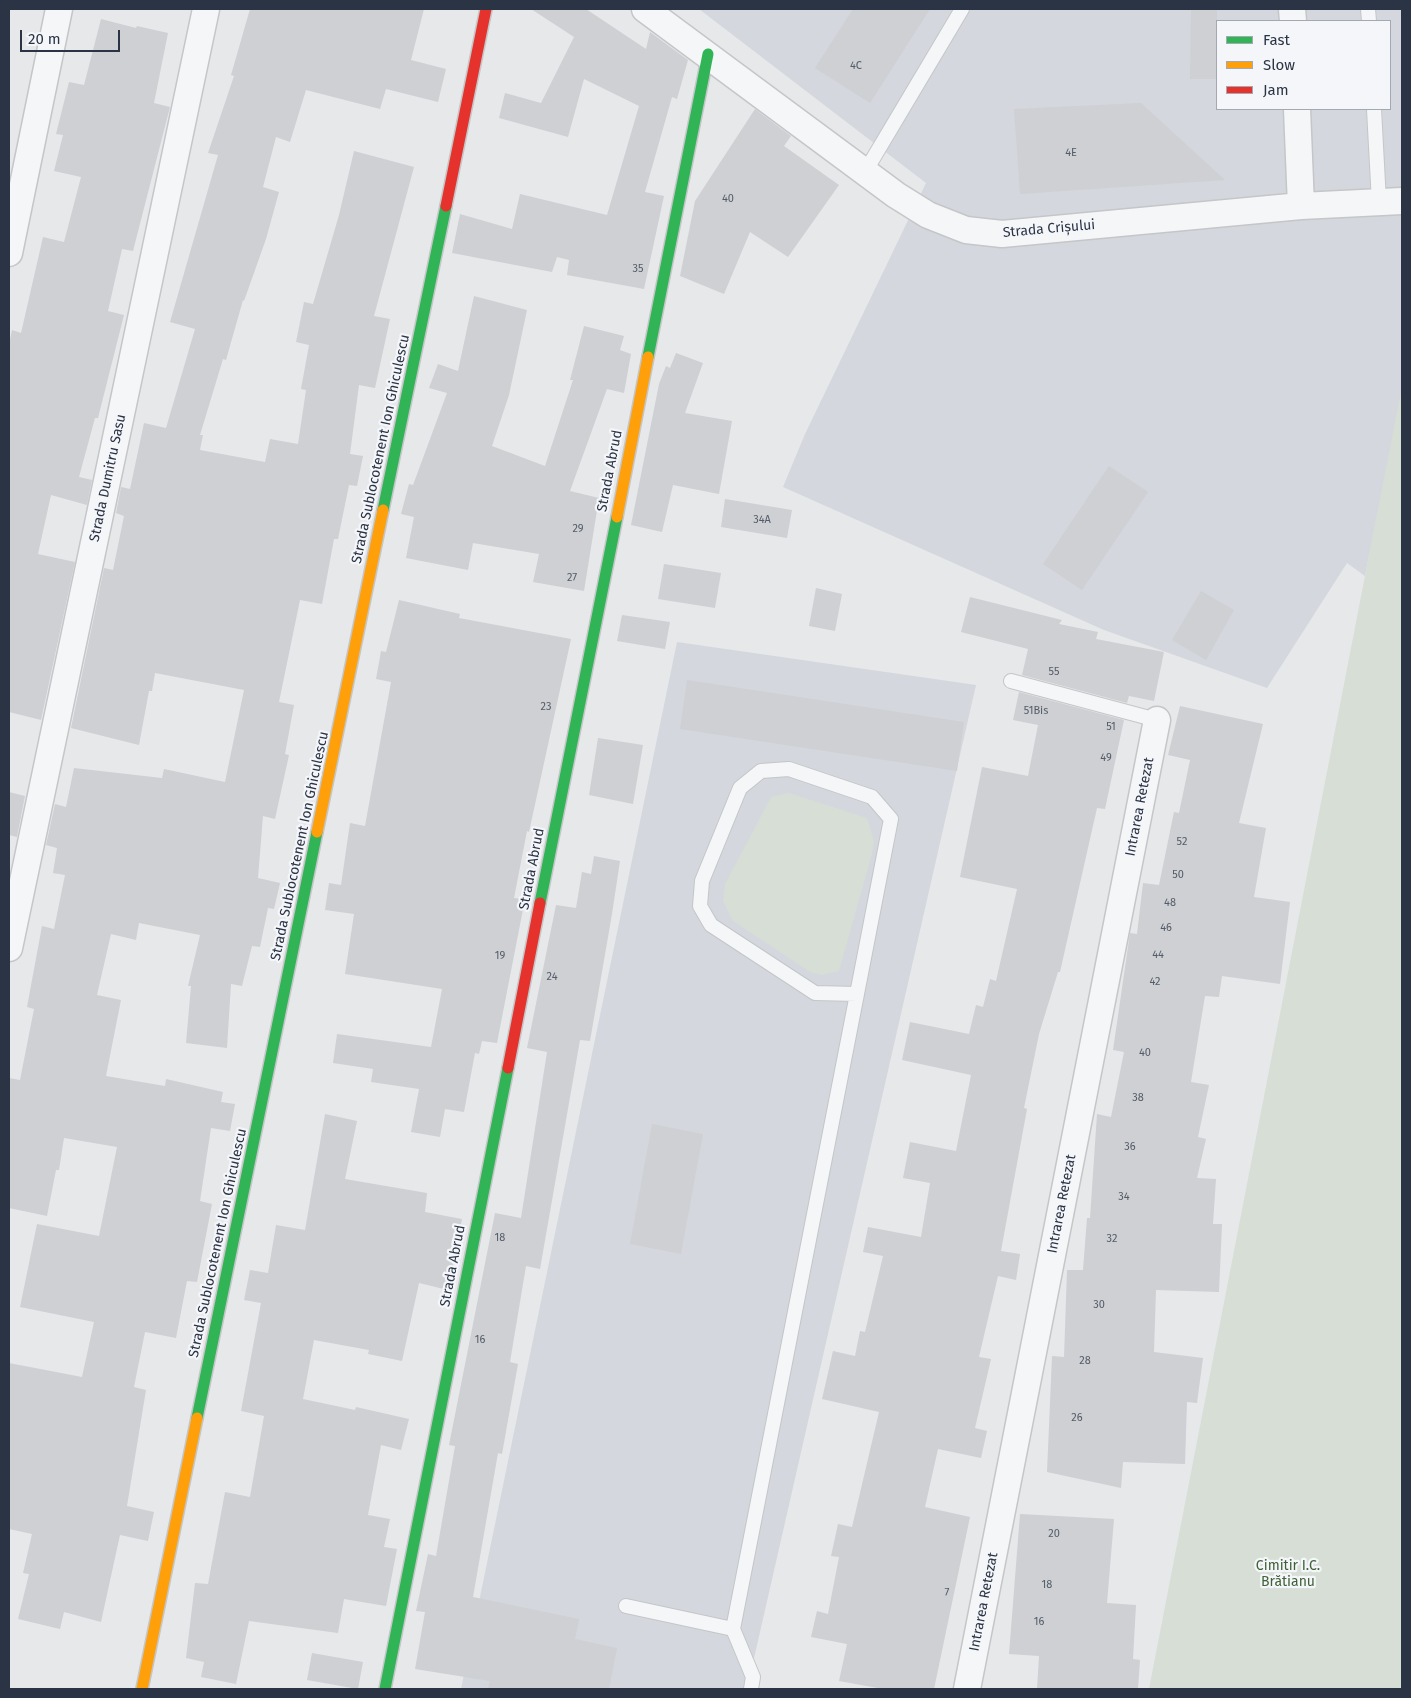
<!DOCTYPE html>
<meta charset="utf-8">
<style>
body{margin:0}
#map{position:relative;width:1411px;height:1698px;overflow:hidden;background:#e6e8ea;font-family:"Fira Sans",sans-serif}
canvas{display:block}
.frame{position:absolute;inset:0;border:10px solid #2b3445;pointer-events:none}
.legend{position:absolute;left:1216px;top:20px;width:175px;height:90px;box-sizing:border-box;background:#f4f6f9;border:1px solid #a4a8b1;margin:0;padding:6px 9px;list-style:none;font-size:15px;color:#2b3445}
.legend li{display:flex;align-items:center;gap:10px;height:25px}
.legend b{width:25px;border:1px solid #a4a8b1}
.scale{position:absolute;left:20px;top:30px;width:100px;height:22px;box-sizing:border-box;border:2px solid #2b3445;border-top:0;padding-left:6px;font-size:15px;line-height:18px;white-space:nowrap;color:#2b3445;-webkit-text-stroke:4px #f4f6f9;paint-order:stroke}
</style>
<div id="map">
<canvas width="1411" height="1698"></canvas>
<div class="frame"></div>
<ul class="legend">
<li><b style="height:6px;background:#30b455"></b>Fast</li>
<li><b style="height:6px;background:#ff9f0a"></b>Slow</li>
<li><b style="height:6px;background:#e5322d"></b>Jam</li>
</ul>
<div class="scale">20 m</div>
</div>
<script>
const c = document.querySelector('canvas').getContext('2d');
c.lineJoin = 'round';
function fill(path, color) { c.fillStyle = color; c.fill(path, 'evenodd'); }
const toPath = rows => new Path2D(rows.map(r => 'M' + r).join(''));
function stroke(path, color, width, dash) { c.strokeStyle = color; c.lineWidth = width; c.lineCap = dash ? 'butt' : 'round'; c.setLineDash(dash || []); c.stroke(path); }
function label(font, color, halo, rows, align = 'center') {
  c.font = font + ' "Fira Sans",sans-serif'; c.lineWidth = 4.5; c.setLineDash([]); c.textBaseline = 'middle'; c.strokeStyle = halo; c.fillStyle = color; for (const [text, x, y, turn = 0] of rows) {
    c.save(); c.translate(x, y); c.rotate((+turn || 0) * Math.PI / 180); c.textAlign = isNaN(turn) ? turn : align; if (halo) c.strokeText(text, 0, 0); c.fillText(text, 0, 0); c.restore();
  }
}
fill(toPath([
 [699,9,1402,9,1402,394,1365,576,1347,563,1267,688,1104,630,783,487,805,434,926,183],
 [1217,21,1390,21,1390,109,1217,109],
 [677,642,976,685,747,1689,461,1689]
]), '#d4d7dd');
fill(toPath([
 [1402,386,1402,1689,1149,1689,1365,576],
 [789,793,867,818,874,841,872,854,839,971,822,975,810,972,733,921,723,901,725,884,771,797]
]), '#d6ded6');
fill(toPath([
 [250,9,424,9,411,60,446,69,438,102,386,89,380,109,306,90,290,142,276,137,263,187,279,192,266,239,244,301,243,300,226,360,223,359,200,435,203,435,200,450,265,462,270,439,298,444,306,390,301,389,309,345,296,342,304,302,313,304,339,215,354,151,414,167,374,316,390,319,375,388,359,385,350,454,363,456,357,486,349,485,338,539,334,539,322,604,300,600,279,702,294,705,285,754,289,755,275,819,263,816,258,878,280,883,274,909,268,908,260,947,252,946,242,986,231,984,227,1048,186,1043,191,986,188,986,200,935,139,923,136,940,111,934,97,995,121,1000,106,1076,165,1086,166,1079,223,1092,221,1102,235,1104,230,1131,211,1128,200,1201,212,1204,197,1282,187,1281,176,1338,145,1332,134,1387,146,1390,127,1506,154,1512,148,1541,120,1535,101,1622,64,1612,60,1629,18,1619,29,1574,23,1573,32,1534,9,1529,9,1363,82,1377,94,1322,20,1307,37,1224,99,1236,117,1147,64,1138,59,1170,56,1170,47,1216,9,1208,9,1078,20,1080,34,1009,27,1007,42,926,54,929,65,875,53,873,57,848,46,845,55,804,66,807,74,768,162,778,164,769,225,782,244,690,155,673,152,691,149,691,139,745,71,728,104,568,113,570,124,516,116,513,121,487,130,489,144,423,166,428,195,329,170,322,218,155,208,153,234,76,231,75],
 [531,9,586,9,646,49,650,32,688,60,677,99,672,97,645,192,664,196,644,289,567,275,569,260,557,257,552,272,452,253,460,214,512,229,520,194,607,215,639,106,584,79,568,137,499,118,505,93,541,103,574,37],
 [853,9,930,9,870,103,815,68],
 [1191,9,1217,9,1217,79,1190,79],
 [101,19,136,28,137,26,168,33,154,103,170,107,133,251,122,249,108,311,124,315,98,418,95,418,79,477,92,480,87,505,51,495,38,554,75,562,41,720,9,712,9,344,12,330,21,333,43,237,64,242,81,177,54,171,63,135,56,134,69,82,84,85],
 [1141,103,1225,180,1020,194,1014,109],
 [755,109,791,136,784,146,839,185,788,257,750,232,724,294,680,276,695,201],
 [474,296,527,310,509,395,492,446,545,466,573,380,570,380,584,326,624,336,620,350,631,354,624,393,607,389,570,491,599,498,584,591,533,582,539,554,473,543,468,570,406,558,414,517,401,514,409,484,413,485,447,393,429,388,438,364,458,371],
 [676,353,703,363,685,413,732,421,719,494,673,485,662,532,631,525,659,384,666,366,670,368],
 [1109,466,1148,492,1082,590,1043,564],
 [725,499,792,510,787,538,721,527],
 [664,564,721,573,715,608,658,599],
 [816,588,842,594,835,631,809,626],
 [1201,591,1234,610,1206,660,1172,640],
 [970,597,1062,620,1059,624,1098,632,1096,639,1164,652,1154,701,1129,696,1127,703,1022,675,1028,649,961,632],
 [399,600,460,614,459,618,571,639,529,832,527,831,514,898,525,899,497,1043,482,1041,479,1054,475,1053,464,1112,445,1109,440,1137,411,1132,419,1089,371,1082,373,1069,333,1063,337,1034,431,1047,442,989,345,974,354,914,325,910,329,883,341,885,350,823,365,826,391,682,376,679,381,651,386,652],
 [622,615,670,622,665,649,617,641],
 [687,680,964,722,957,771,680,729],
 [1019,692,1124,720,1105,809,1097,808,1060,972,1058,972,1039,1034,1024,1108,1027,1109,1001,1251,1020,1254,1016,1280,998,1276,979,1357,991,1359,975,1428,987,1431,981,1458,938,1449,925,1507,970,1517,934,1689,883,1689,839,1681,847,1644,811,1637,817,1611,828,1614,839,1557,831,1556,838,1524,852,1527,879,1412,822,1399,833,1351,855,1356,860,1331,865,1332,883,1256,863,1252,868,1227,921,1237,930,1183,903,1178,910,1142,956,1151,971,1075,902,1060,910,1022,969,1034,976,1005,983,1007,990,979,996,981,1017,889,960,877,982,767,1028,776,1038,725,1013,720],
 [1180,706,1263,724,1239,823,1266,828,1254,897,1290,902,1280,984,1222,976,1219,997,1205,996,1191,1082,1209,1085,1198,1137,1206,1139,1197,1178,1216,1179,1213,1224,1222,1224,1219,1292,1156,1290,1154,1352,1203,1358,1197,1403,1187,1402,1185,1464,1123,1462,1121,1488,1047,1472,1052,1356,1064,1357,1067,1270,1083,1270,1087,1218,1090,1218,1097,1114,1111,1117,1124,1052,1113,1050,1130,933,1137,934,1143,883,1159,885,1174,812,1179,813,1190,760,1168,755],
 [598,738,643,745,633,804,589,795],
 [9,792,25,796,17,837,9,835],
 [594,856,620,861,612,914,590,1041,580,1040,540,1269,526,1266,510,1362,518,1364,502,1454,498,1453,473,1597,579,1619,575,1639,617,1648,609,1689,488,1689,490,1681,415,1669,425,1612,416,1611,428,1554,436,1556,455,1446,449,1445,495,1213,521,1218,547,1052,527,1048,556,905,576,908,582,872,591,874],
 [325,1114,357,1121,345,1179,427,1193,425,1212,462,1219,448,1290,419,1283,402,1361,368,1354,369,1350,314,1340,303,1399,355,1410,356,1407,409,1419,401,1450,381,1445,368,1515,390,1519,384,1547,397,1549,386,1606,344,1599,338,1633,249,1621,236,1684,201,1677,204,1662,186,1658,195,1583,208,1584,225,1492,250,1497,264,1416,241,1411,261,1303,244,1300,250,1270,268,1273,276,1225,305,1230],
 [652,1124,703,1134,681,1254,630,1244],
 [1020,1514,1114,1519,1107,1603,1136,1605,1133,1659,1140,1660,1138,1689,1037,1689,1039,1656,1009,1654],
 [312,1653,363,1662,358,1689,307,1680]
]), '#ced0d3');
const lane = toPath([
 [1368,9,1369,21],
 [1374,109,1379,202],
 [865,172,962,9],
 [1011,681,1157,720],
 [626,1606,733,1629],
 [751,1689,753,1677,733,1629,857,994,891,819,872,797,789,769,761,771,740,788,702,881,700,906,711,925,815,993,857,994]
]);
const street = toPath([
 [645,9,896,195,928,215,966,230,1002,234,1301,206,1402,201],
 [1292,9,1293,21],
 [1297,109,1301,206],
 [9,253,59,9],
 [9,948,206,9],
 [967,1689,1157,720]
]);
const fast = toPath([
 [648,357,708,54],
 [383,510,446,206],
 [540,903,617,517],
 [197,1418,317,832],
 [385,1689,508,1068]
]);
const slow = toPath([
 [617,517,648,357],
 [317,832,383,510],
 [142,1689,197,1418]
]);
const jam = toPath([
 [446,206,486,9],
 [508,1068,540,903]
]);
stroke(lane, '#c4c6c8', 16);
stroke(street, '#c4c6c8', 29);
stroke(fast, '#c4c6c8', 14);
stroke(slow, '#c4c6c8', 14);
stroke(jam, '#c4c6c8', 14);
stroke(lane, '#f5f6f7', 14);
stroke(street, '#f5f6f7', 26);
stroke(fast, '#30b455', 11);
stroke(slow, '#ff9f0a', 11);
stroke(jam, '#e5322d', 11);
label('11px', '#545c69', null, [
 ["4C",856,66],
 ["4E",1071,153],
 ["40",728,199],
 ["35",638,269],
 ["34A",762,520],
 ["29",578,529],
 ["27",572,578],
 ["55",1054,672],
 ["23",546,707],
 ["51Bis",1036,711],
 ["51",1111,727],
 ["49",1106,758],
 ["52",1182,842],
 ["50",1178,875],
 ["48",1170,903],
 ["46",1166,928],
 ["44",1158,955],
 ["19",500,956],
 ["24",552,977],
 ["42",1155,982],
 ["40",1145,1053],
 ["38",1138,1098],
 ["36",1130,1147],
 ["34",1124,1197],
 ["18",500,1238],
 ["32",1112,1239],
 ["30",1099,1305],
 ["16",480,1340],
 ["28",1085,1361],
 ["26",1077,1418],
 ["20",1054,1534],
 ["18",1047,1585],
 ["7",947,1593],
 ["16",1039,1622]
]);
label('14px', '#2b3445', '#f4f6f9', [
 ["Strada Crișului",1049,229,-5],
 ["Strada Sublocotenent Ion Ghiculescu",381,449,-78],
 ["Strada Abrud",610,471,-79],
 ["Strada Dumitru Sasu",108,478,-78],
 ["Intrarea Retezat",1140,807,-79],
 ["Strada Sublocotenent Ion Ghiculescu",300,846,-78],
 ["Strada Abrud",532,869,-79],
 ["Intrarea Retezat",1062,1204,-79],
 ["Strada Sublocotenent Ion Ghiculescu",218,1243,-78],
 ["Strada Abrud",453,1266,-79],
 ["Intrarea Retezat",984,1602,-79]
]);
label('14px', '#3f6138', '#f4f6f9', [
 ["Cimitir I.C.",1288,1566],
 ["Brătianu",1288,1582]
]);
</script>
